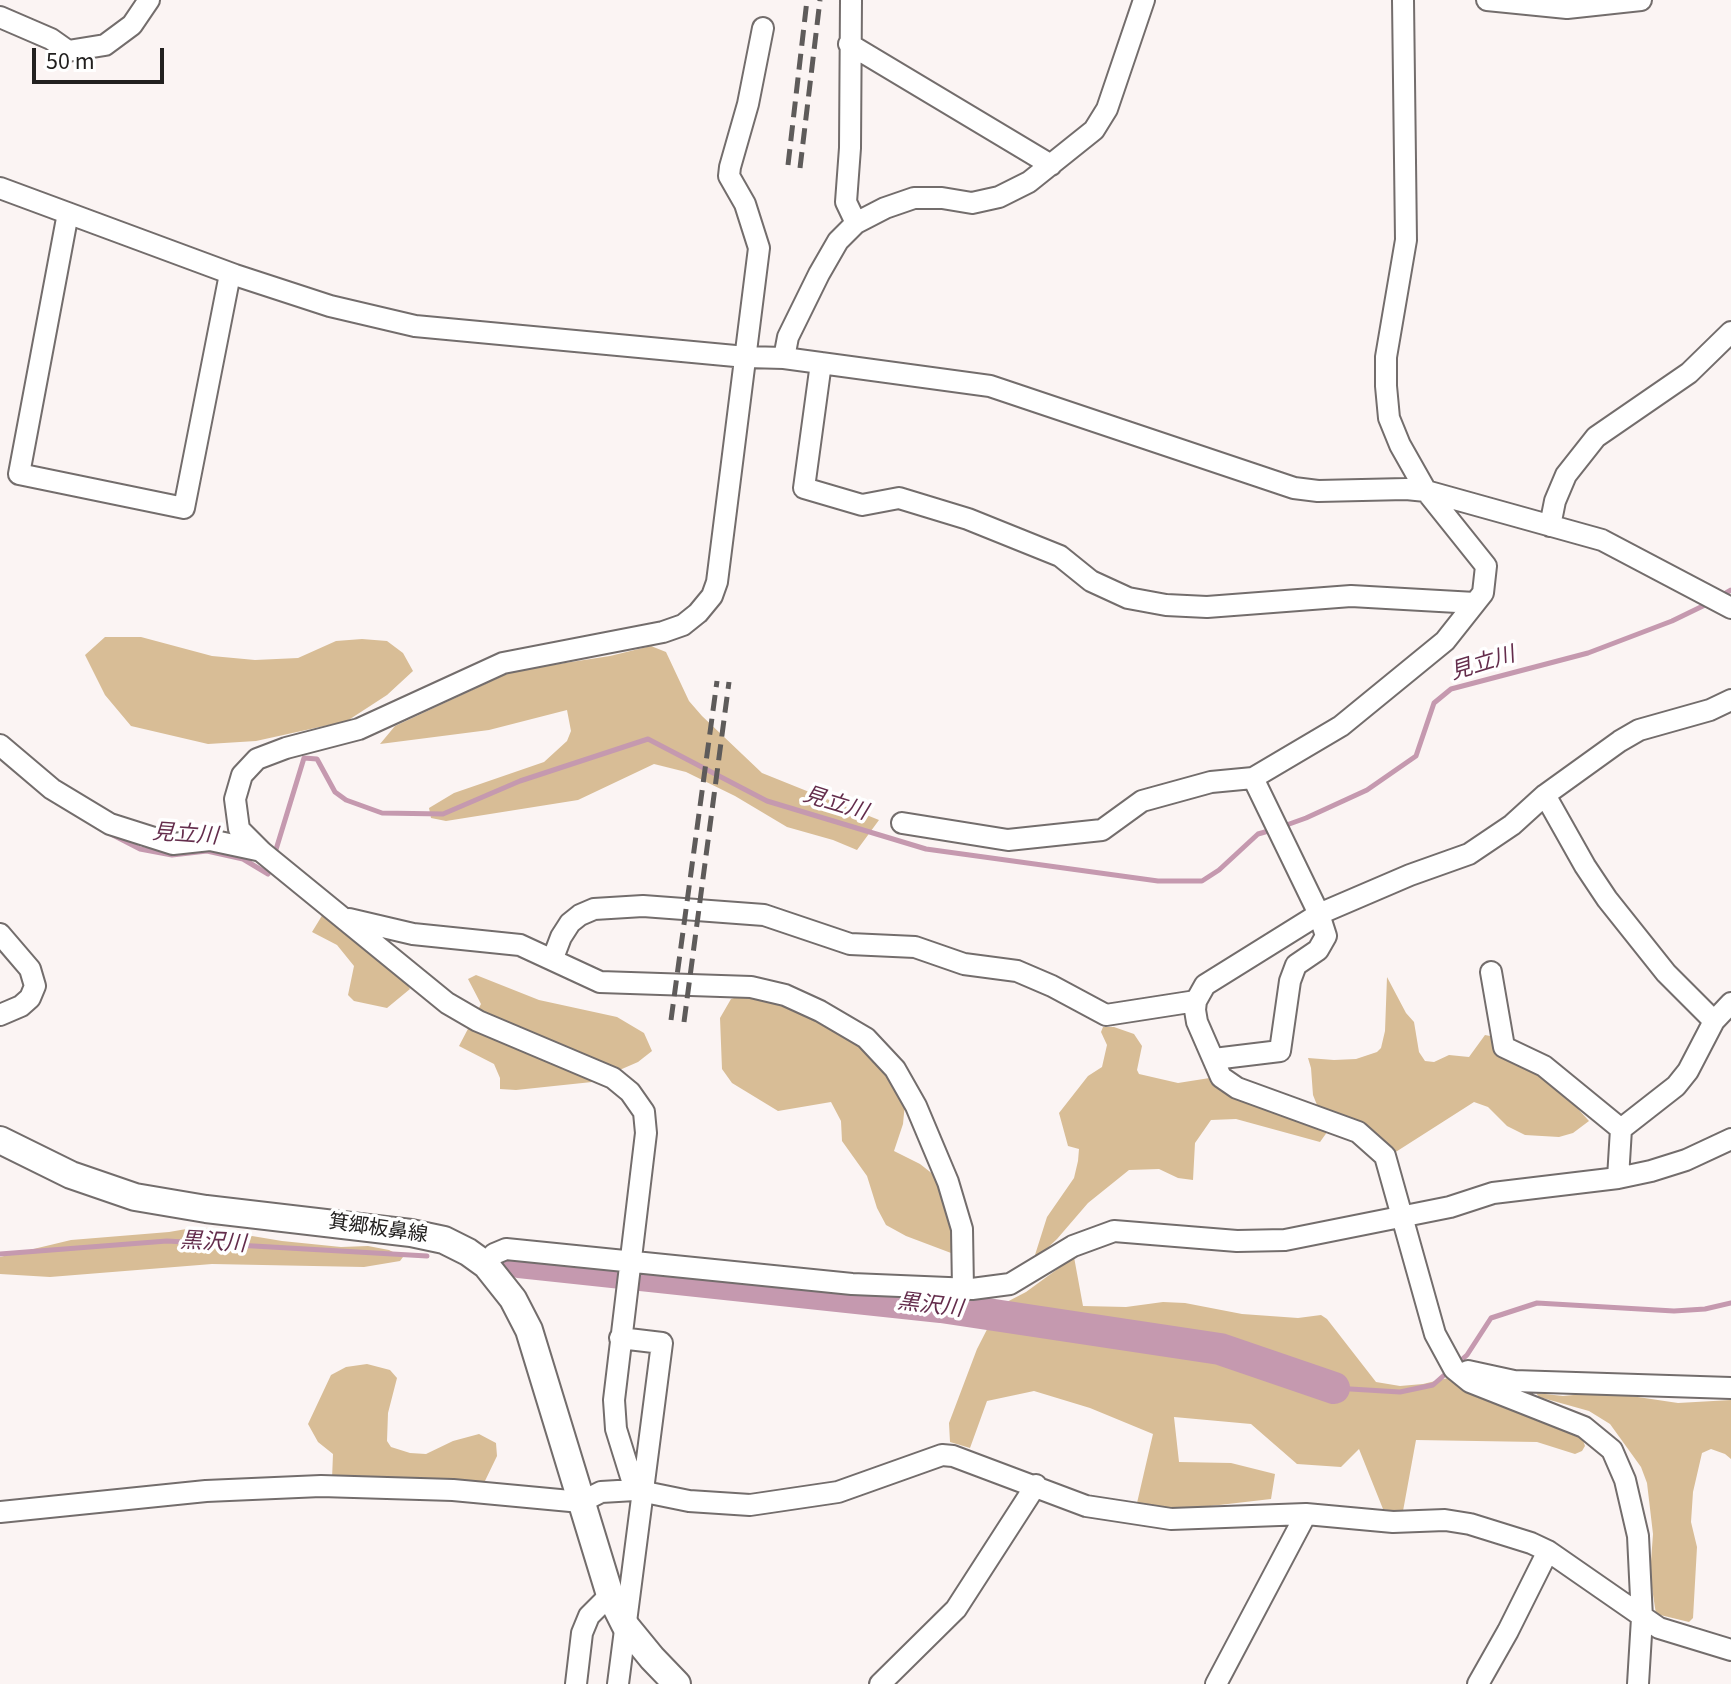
<!DOCTYPE html>
<meta charset="utf-8">
<style>
body{margin:0}
#map{position:relative;width:1731px;height:1684px;overflow:hidden;background:#fbf4f3;font-family:"Source Sans 3",sans-serif}
canvas{display:block}
.scale{position:absolute;left:32px;top:48px;width:132px;height:36px;box-sizing:border-box;border:4px solid #22201f;border-top:0;padding-left:10px;font-size:24px;line-height:28px;white-space:nowrap;color:#22201f;-webkit-text-stroke:6px #fff;paint-order:stroke}
</style>
<div id="map">
<canvas width="1731" height="1684"></canvas>
<div class="scale">50 m</div>
</div>
<script>
const c = document.querySelector('canvas').getContext('2d');
c.lineJoin = 'round';
function fill(path, color) { c.fillStyle = color; c.fill(path, 'evenodd'); }
const toPath = rows => new Path2D(rows.map(r => 'M' + r).join(''));
function stroke(path, color, width, dash) { c.strokeStyle = color; c.lineWidth = width; c.lineCap = dash ? 'butt' : 'round'; c.setLineDash(dash || []); c.stroke(path); }
function label(font, color, halo, rows, align = 'center') {
  c.font = font + ' "Source Sans 3","Noto Sans JP",sans-serif'; c.lineWidth = 7; c.setLineDash([]); c.textBaseline = 'middle'; c.strokeStyle = halo; c.fillStyle = color; for (const [text, x, y, turn = 0] of rows) {
    c.save(); c.translate(x, y); c.rotate((+turn || 0) * Math.PI / 180); c.textAlign = isNaN(turn) ? turn : align; if (halo) c.strokeText(text, 0, 0); c.fillText(text, 0, 0); c.restore();
  }
}
fill(toPath([
 [105,637,141,637,212,656,255,660,298,658,336,641,362,639,387,641,403,653,413,671,387,695,347,721,256,741,208,744,131,726,105,695,85,655],
 [651,646,666,652,689,701,702,716,762,773,879,820,857,850,833,840,787,827,735,796,686,772,654,764,578,800,446,821,431,818,429,808,454,793,544,762,567,741,571,731,567,710,489,730,380,744,395,726,513,671,610,656],
 [323,914,402,977,410,989,387,1008,354,1001,348,995,354,966,337,945,312,932],
 [476,975,539,1000,617,1017,644,1033,652,1051,638,1062,592,1082,516,1090,500,1089,500,1078,494,1064,459,1046,481,1004,468,979],
 [1387,977,1406,1013,1414,1022,1419,1052,1425,1061,1434,1062,1449,1055,1469,1057,1485,1035,1490,1036,1502,1052,1545,1079,1568,1098,1589,1121,1573,1133,1559,1137,1525,1135,1507,1126,1488,1107,1474,1102,1391,1155,1328,1115,1317,1105,1313,1095,1311,1068,1308,1058,1334,1060,1356,1059,1377,1052,1381,1048,1385,1031],
 [737,997,773,1001,816,1016,862,1048,895,1084,905,1103,903,1124,894,1151,920,1164,934,1175,947,1206,959,1256,906,1236,886,1225,877,1208,867,1176,842,1141,841,1121,831,1102,778,1111,732,1083,722,1069,720,1018,731,999],
 [1103,1027,1114,1027,1134,1034,1142,1046,1137,1070,1139,1074,1178,1083,1216,1077,1330,1128,1320,1142,1236,1119,1211,1120,1195,1143,1193,1180,1178,1178,1159,1169,1129,1170,1088,1203,1057,1239,1040,1255,1035,1255,1047,1217,1074,1178,1078,1161,1079,1149,1068,1146,1059,1113,1088,1076,1102,1067,1107,1045,1101,1032],
 [198,1227,282,1241,341,1247,368,1246,389,1250,403,1257,400,1261,364,1267,212,1264,50,1277,0,1274,0,1257,46,1246,71,1240,169,1232],
 [1074,1257,1083,1306,1126,1307,1163,1302,1185,1303,1242,1314,1298,1318,1321,1315,1327,1319,1376,1382,1400,1386,1423,1384,1452,1377,1581,1434,1585,1446,1582,1451,1575,1454,1537,1442,1416,1440,1403,1511,1397,1512,1383,1509,1359,1449,1341,1467,1297,1464,1251,1424,1174,1417,1179,1462,1231,1463,1275,1474,1271,1499,1176,1510,1137,1503,1153,1434,1090,1408,1034,1391,987,1401,970,1448,950,1442,949,1423,977,1349,999,1306,1026,1292],
 [367,1364,390,1370,397,1378,388,1413,387,1441,391,1447,410,1453,426,1454,453,1441,479,1434,496,1443,497,1456,484,1483,477,1484,332,1479,333,1454,318,1442,308,1424,331,1375,346,1367],
 [1604,1392,1678,1403,1731,1400,1731,1459,1725,1454,1711,1449,1702,1453,1693,1492,1691,1522,1697,1547,1693,1618,1689,1622,1656,1614,1650,1575,1653,1534,1647,1483,1641,1467,1610,1424,1589,1411,1539,1397,1536,1393,1563,1396]
]), '#d8bd96');
stroke(toPath([
 [1719,597,1731,590],
 [1281,827,1306,818,1367,790,1416,756,1434,703,1451,689,1588,653,1672,621,1707,604],
 [105,831,140,849,172,855,207,851,243,859,268,874,271,866],
 [274,856,304,758,317,759,335,792,346,800,382,813,443,814,520,781,648,739,767,801,926,849,1158,881,1202,881,1219,870,1258,834,1272,830],
 [0,1254,167,1241,427,1256],
 [1458,1363,1467,1355,1491,1318,1537,1303,1674,1311,1705,1309,1731,1303],
 [1334,1388,1400,1392,1433,1385,1450,1370]
]), '#c599af', 5);
stroke(toPath([
 [519,1262,941,1307,1220,1349,1334,1388]
]), '#c599af', 32);
const minor = toPath([
 [851,0,850,148,846,202,856,223],
 [1487,0,1567,8,1641,0],
 [0,17,51,39,68,51,105,45,132,25,149,0],
 [849,44,1051,165],
 [0,188,235,275,330,306,415,326,746,357,784,358,990,386,1294,488,1318,491,1406,489,1426,491,1602,540,1731,608],
 [68,213,19,474,184,508,230,274],
 [784,358,788,337,819,274,838,241,856,223,885,208,914,198,942,198,972,203,999,197,1029,182,1094,130,1107,109,1144,0],
 [821,363,804,488,862,505,899,498,968,519,1060,556,1091,581,1128,598,1166,605,1207,607,1351,596,1475,603],
 [1550,526,1555,501,1566,475,1596,437,1689,373,1731,332],
 [0,745,52,789,110,824,173,844,210,840,257,850],
 [1545,795,1585,866,1607,899,1666,973,1714,1021],
 [902,823,1008,840,1102,830,1142,801,1211,782,1253,778,1341,726,1445,641,1483,593,1486,566,1426,491,1400,445,1389,418,1386,386,1386,357,1406,240,1403,0],
 [349,919,413,934,520,945,600,982,751,987,785,995,820,1011,866,1038,895,1069,916,1106,948,1182,962,1229,963,1289],
 [0,934,30,969,35,986,30,998,21,1006,0,1015],
 [553,958,561,937,570,923,580,915,594,909,643,906,764,915,850,944,915,947,964,964,1017,971,1052,986,1106,1015,1196,1001],
 [1491,972,1504,1047,1544,1066,1621,1129],
 [1214,1059,1280,1051,1290,981,1296,965,1318,950,1326,936,1319,914,1253,778],
 [1618,1178,1621,1129,1676,1086,1688,1071,1714,1021,1731,1003],
 [486,1265,494,1254,506,1249,852,1284,972,1289,1010,1284,1073,1246,1114,1231,1237,1241,1285,1240,1450,1207,1493,1193,1618,1178,1651,1171,1686,1160,1731,1139],
 [1468,1371,1514,1381,1731,1388],
 [635,1490,616,1429,614,1400,646,1133,644,1112,630,1092,613,1078,478,1021,447,1003,262,852,239,829,235,799,242,775,257,759,286,748,359,729,503,663,663,632,683,625,698,613,712,596,717,582,759,248,745,204,729,176,730,167,748,104,763,28],
 [0,1512,206,1491,321,1486,453,1490,581,1502,601,1492,635,1490,689,1501,750,1505,838,1492,942,1455,953,1456,1086,1506,1171,1519,1306,1514,1393,1522,1445,1520,1470,1524,1531,1543,1548,1551,1659,1628,1731,1650],
 [576,1684,582,1633,589,1616,610,1595],
 [618,1684,662,1343,620,1338],
 [880,1684,956,1609,1036,1485],
 [1216,1684,1306,1514],
 [1478,1684,1508,1631,1548,1551],
 [1638,1684,1642,1618,1638,1536,1625,1480,1612,1450,1584,1427,1470,1382,1454,1369,1435,1334,1385,1156,1358,1132,1237,1088,1221,1077,1197,1022,1195,1010,1196,1001,1205,985,1319,914,1410,875,1469,854,1512,825,1545,795,1620,741,1639,730,1710,710,1731,700]
]);
const major = toPath([
 [0,1140,71,1175,135,1197,206,1209,411,1233,444,1240,468,1252,486,1265,513,1299,529,1330,610,1595,625,1625,652,1658,677,1684]
]);
stroke(minor, '#736d6c', 24);
stroke(major, '#736d6c', 30);
stroke(minor, '#fff', 20);
stroke(major, '#fff', 26);
stroke(toPath([
 [788,165,807,0],
 [800,168,820,0],
 [671,1020,717,681],
 [684,1022,729,682]
]), '#5e5b5a', 5, [16, 8]);
label('20px', '#22201f', '#fff', [
 ["箕郷板鼻線",378,1230,8]
]);
label('italic 22px', '#642d4c', '#fff', [
 ["見立川",1483,665,-17],
 ["見立川",835,805,17],
 ["見立川",185,836,4],
 ["黒沢川",213,1244,3],
 ["黒沢川",930,1307,7]
]);
</script>
